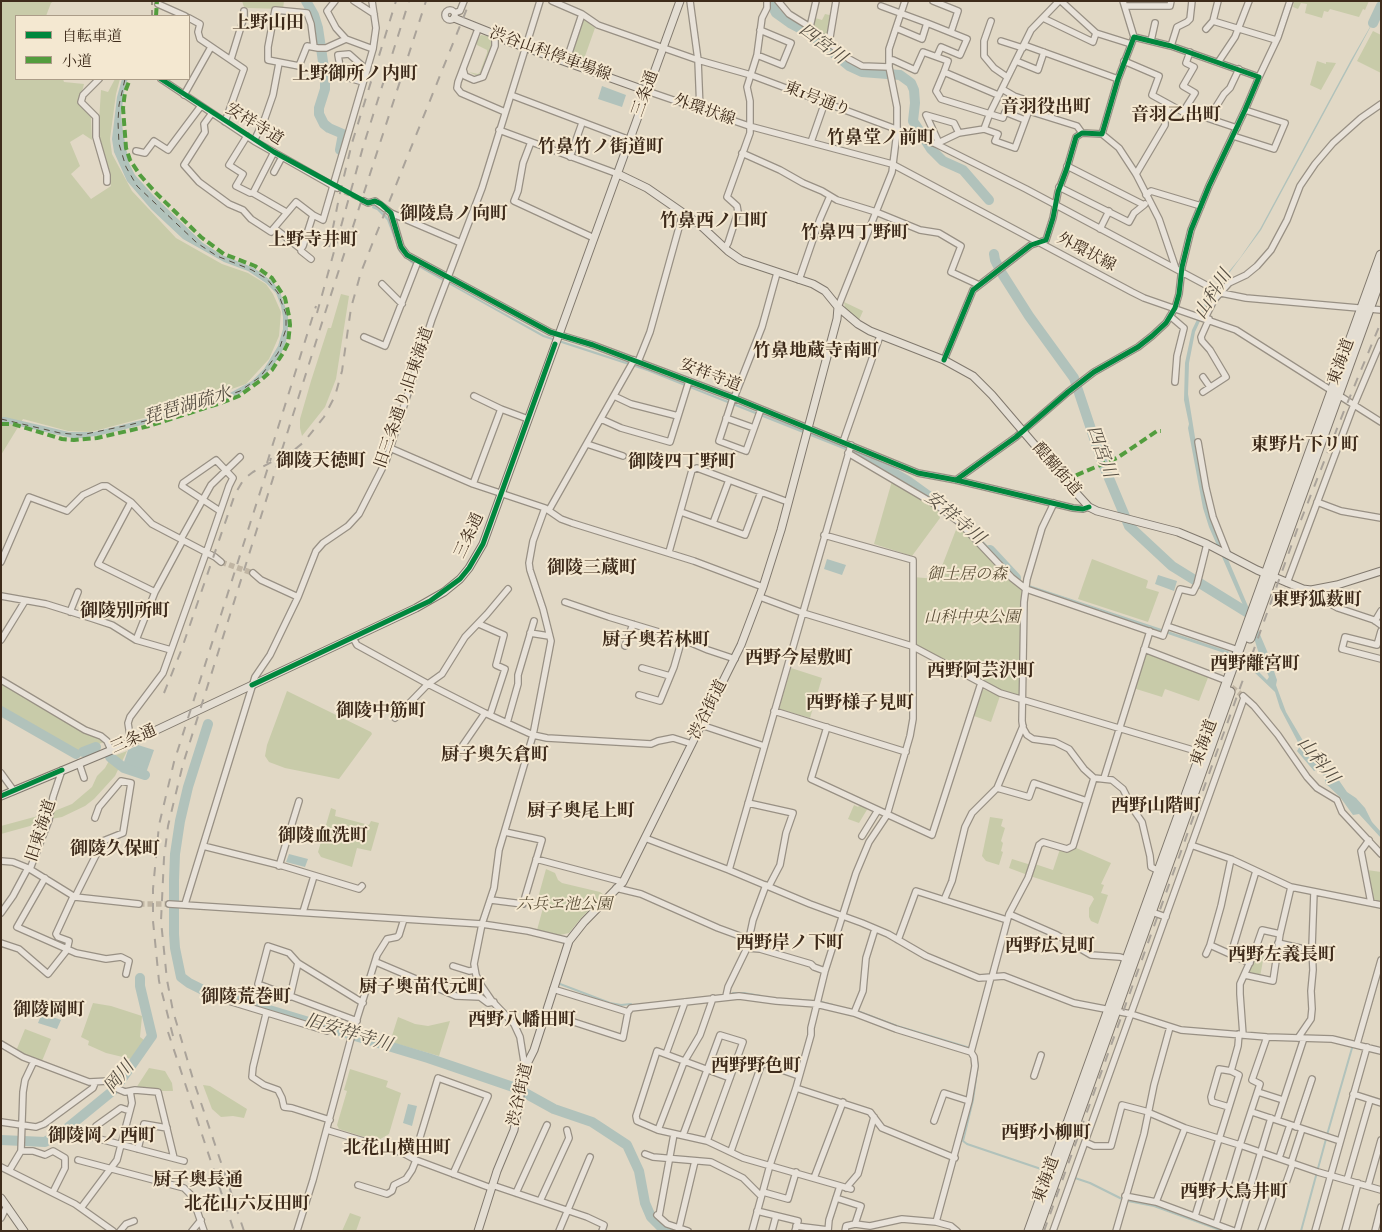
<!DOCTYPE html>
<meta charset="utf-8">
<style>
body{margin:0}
#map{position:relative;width:1382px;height:1232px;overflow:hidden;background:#e1d8c5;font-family:"IM FELL Double Pica","Noto Serif JP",serif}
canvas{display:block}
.frame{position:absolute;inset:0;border:2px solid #3e2b1b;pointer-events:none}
.legend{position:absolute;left:15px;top:15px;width:175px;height:65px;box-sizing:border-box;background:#f4e8d1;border:1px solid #ab9c88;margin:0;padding:6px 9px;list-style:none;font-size:15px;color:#3e2b1b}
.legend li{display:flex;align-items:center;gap:10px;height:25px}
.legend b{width:25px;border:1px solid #ab9c88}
</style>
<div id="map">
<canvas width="1382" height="1232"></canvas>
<div class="frame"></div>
<ul class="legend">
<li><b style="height:6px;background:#00873e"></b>自転車道</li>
<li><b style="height:6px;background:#539d3e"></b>小道</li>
</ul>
</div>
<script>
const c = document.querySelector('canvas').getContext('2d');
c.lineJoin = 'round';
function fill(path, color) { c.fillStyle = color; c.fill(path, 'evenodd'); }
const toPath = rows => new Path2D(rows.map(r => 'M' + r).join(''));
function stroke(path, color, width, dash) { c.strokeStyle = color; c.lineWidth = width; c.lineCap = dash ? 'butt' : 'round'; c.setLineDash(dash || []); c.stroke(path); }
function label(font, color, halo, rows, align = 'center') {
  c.font = font + ' "IM FELL Double Pica","Noto Serif JP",serif'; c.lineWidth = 4; c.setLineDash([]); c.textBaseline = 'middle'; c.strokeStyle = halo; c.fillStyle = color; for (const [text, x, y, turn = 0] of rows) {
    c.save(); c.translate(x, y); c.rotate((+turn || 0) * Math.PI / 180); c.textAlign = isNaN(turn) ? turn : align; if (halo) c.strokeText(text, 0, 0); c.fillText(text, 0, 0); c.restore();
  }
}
fill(toPath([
 [1,1,54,1,51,3,46,16,16,16,16,79,63,79,64,82,84,84,79,104,91,117,92,140,83,134,70,142,80,166,71,174,91,199,111,186,98,137,101,90,108,92,115,79,120,79,116,94,110,139,112,154,132,191,176,238,222,264,248,273,266,284,273,294,281,312,279,336,269,359,246,384,166,412,91,432,68,431,23,419,1,455],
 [242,1,284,1,283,9,248,8,244,7],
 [1294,1,1369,1,1365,10,1363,9,1359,17,1330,9,1328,12,1324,11,1322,18,1305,13,1307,4,1301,3,1298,9,1293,7],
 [825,14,834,16,829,43,810,27,812,17,822,20],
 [584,19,595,28,584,59,573,55,571,52,582,20],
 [1373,31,1381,35,1381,73,1357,61],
 [481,35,493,37,494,41,482,74,477,76,469,72,478,74,480,72,487,53,487,50,477,45,476,42],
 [1317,61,1326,64,1326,62,1336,63,1321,90,1310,85],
 [341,294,349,296,336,379,325,407,302,436,300,428,300,419,311,381,328,328,331,328],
 [844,302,863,311,859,320,845,308],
 [892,481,938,510,940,518,912,556,874,544],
 [959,522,1026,589,1023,700,1000,693,912,646,913,577,937,579],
 [1092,559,1147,580,1148,581,1146,588,1159,592,1148,622,1078,599],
 [1145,652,1209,675,1199,701,1165,689,1162,697,1133,688],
 [791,668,822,678,810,718,779,709],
 [1,682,97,736,104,742,76,753,1,710],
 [983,689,1000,696,991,722,974,716],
 [287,691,371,732,372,734,339,779,285,768,269,762,265,756,267,745],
 [127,751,115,776,94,799,85,806,62,817,51,819,52,812,72,804,92,787,97,776,105,768,111,757],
 [854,805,858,807,860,805,868,808,859,823,848,819],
 [331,808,336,810,335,816,369,825,371,821,379,823,371,851,357,848,352,867,321,857,318,852],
 [49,813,48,821,1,834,1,826],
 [990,817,1003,819,1001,826,1005,828,1001,841,1003,843,1001,851,1003,852,999,865,986,861,982,856],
 [1074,847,1111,863,1101,884,1104,885,1101,893,1108,895,1098,924,1091,921,1089,917,1089,908,1094,899,1092,896,1030,876,1035,864,1053,870,1060,849],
 [1012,859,1031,865,1028,872,1025,874,1009,868],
 [546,869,555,873,558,880,562,883,600,892,604,895,582,917,569,933,560,935,537,930,543,908,536,905],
 [1367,870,1381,872,1381,902,1371,900],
 [1257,954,1264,955,1260,977,1250,975,1248,971],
 [93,1003,111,1006,142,1016,140,1037,144,1040,131,1059,106,1053,88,1045,89,1041,81,1037],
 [398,1017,415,1024,428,1026,450,1021,439,1056,390,1042],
 [25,1029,51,1039,42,1061,16,1051],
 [149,1068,165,1071,172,1083,173,1091,148,1091,136,1088],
 [350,1069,388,1081,386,1087,401,1093,389,1134,377,1141,339,1129,337,1125,347,1091,344,1090],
 [203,1085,210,1086,247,1109,244,1118,233,1116,221,1117,212,1109],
 [350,1213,361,1217,356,1231,342,1231]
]), '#c8cba9');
fill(toPath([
 [1378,13,1261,230,1210,299,1195,332,1189,363,1188,394,1203,487,1210,517,1267,651,1277,680,1276,685,1286,712,1312,756,1325,770,1338,779,1347,792,1356,798,1365,808,1372,822,1381,832,1381,838,1359,814,1353,815,1340,797,1325,783,1325,777,1318,769,1314,771,1297,751,1300,746,1280,708,1275,692,1253,671,1227,654,1023,585,982,545,921,493,864,459,843,449,647,371,543,337,411,263,399,252,387,220,377,210,372,208,373,204,386,215,392,224,401,251,412,262,544,335,639,366,859,452,941,503,956,514,988,546,1002,564,1023,583,1228,651,1256,669,1267,680,1269,677,1259,654,1246,612,1209,527,1203,508,1188,428,1189,424,1184,400,1185,363,1192,330,1208,297,1240,258,1260,229,1351,60],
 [122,79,128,79,125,86,121,115,123,132,129,163,135,175,153,195,203,243,222,255,254,268,273,282,280,292,288,315,288,331,286,342,281,354,273,366,261,378,237,396,170,418,101,435,82,438,72,438,1,422,1,417,5,417,69,432,94,432,189,408,230,393,252,381,264,369,278,346,283,329,283,317,281,306,276,293,266,283,248,271,224,262,183,239,151,209,127,181,114,152,112,139,117,97],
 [602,86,626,95,622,107,598,99],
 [827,559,846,565,842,575,824,569],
 [1158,575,1177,581,1174,591,1155,584],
 [138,745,154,750,146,773,123,765,128,750],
 [289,854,308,859,305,867,286,862],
 [42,1013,61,1020,57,1029,38,1023],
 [408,1104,417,1106,412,1126,403,1123]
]), '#b1c2bb');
stroke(toPath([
 [560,984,610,1003,621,1005,631,1004],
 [733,993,744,993,761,996],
 [795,1000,814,1001],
 [821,1002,833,1005],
 [860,1012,897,1026,970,1048,974,1052,978,1064,973,1100,963,1141,967,1144,1044,1170],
 [1327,1135,1352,1048],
 [1075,1178,1090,1183,1122,1199],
 [1128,1201,1154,1206,1223,1231],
 [1301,1231,1326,1139]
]), '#b1c2bb', 2);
stroke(toPath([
 [306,1,314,15,318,28,325,75,325,89,319,108,319,114,324,124,329,128,343,134,340,150],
 [770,1,776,13,790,23,809,33,849,66,862,72,900,75,911,83,914,90,915,103,913,121,931,149,943,161,963,170,989,200],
 [1373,23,1381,6],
 [994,254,995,260,1001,272,1029,316,1074,378,1101,459,1129,526,1172,566,1248,613],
 [851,450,863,455,908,481,937,502],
 [990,550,1016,578],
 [1,711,76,754],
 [208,724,188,787,180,821,175,854,174,880,174,934,175,948,181,977,189,983,203,990,428,1058,516,1088,554,1109,592,1122,627,1145,639,1171,645,1203,651,1217,661,1227,672,1231],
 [83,752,96,747],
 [110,757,124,768,145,775],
 [1,1140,45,1142,66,1129,115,1089,152,1036,140,986,140,978]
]), '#b1c2bb', 10);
stroke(toPath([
 [152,16,152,1],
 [1,419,60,433,81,435,129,425,185,411,240,391,260,377,278,353,286,329,286,314,278,293,267,279,252,270,217,256,197,243,137,186,126,167,119,144,118,122,119,105,125,79]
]), '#564e42', 1, [6, 5]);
stroke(toPath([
 [337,188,364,201],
 [221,562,253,573],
 [1225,682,1243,696],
 [139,904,169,904]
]), '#c0b5a3', 5.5, [5.5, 3]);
const minor = toPath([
 [335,1,327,11,336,28,346,39,373,49],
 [354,1,374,14],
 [552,1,582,14,598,25,698,60,751,75,936,144,1026,189,1221,293,1246,298,1381,310],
 [690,1,698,60,700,110],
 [778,1,789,14,810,27,849,59,862,66,889,67],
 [933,1,958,11,951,32],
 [1061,1,1096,33,1131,44],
 [1123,1,1134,37],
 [158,4,185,16],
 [881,6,927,23,967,39,960,55,941,47,937,56],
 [1125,6,1170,6,1171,1],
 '445 15a5 5 0 1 1 10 0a5 5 0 1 1-10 0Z',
 [454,13,460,11,464,1],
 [189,18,200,24,198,32,200,39,244,69,225,122],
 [1043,18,1093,42,1096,33],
 [991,21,984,41,984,56,994,68,1007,77],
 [1213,21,1276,40],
 [810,27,816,1],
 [896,28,922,39,927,23],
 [478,29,458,82,457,88,461,93,505,112],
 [1206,29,1213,21,1218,1],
 [1001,41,1023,48],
 [1151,41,1155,23],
 [829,43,836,1],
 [1024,45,1118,79],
 [1171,46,1177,27,1187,22,1190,19,1192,1],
 [314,47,311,24,307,13,275,10,268,47,268,60,299,66,307,46,318,48,326,48,346,39],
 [757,55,782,65,791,43,760,30],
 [231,59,244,17,244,11],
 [889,61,893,60,915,70,923,52,948,61,944,72,998,95],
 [1016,61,1038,70,1044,52],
 [1124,61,1159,76,1152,95,1183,112,1192,113,1237,128],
 [1219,61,1235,37,1249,1],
 [566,62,582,14],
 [463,69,465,76,474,80,483,77,495,46,495,34],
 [944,72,936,91,941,99,1003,118,1005,112,1025,120],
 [1259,77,1278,37,1290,1],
 [99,79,83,95,81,102,96,117,96,137,107,175,107,182],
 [161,79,254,141,337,188],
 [363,82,349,78,341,72,338,55,349,54,367,70],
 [647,91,749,126,892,164,1132,292,1144,298,1236,330,1381,422],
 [184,95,211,47],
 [511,95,630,140],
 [1029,111,1077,126,1082,133],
 [1183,112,1195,93,1183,86,1194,67,1186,63,1190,52],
 [212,113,204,124,205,132,184,165,199,182,229,204,243,210,251,219,271,232,274,228,301,249,301,251,311,259],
 [1209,118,1224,94,1230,88,1239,69],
 [984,129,990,113,1031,30,1059,1],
 [499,130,618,174],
 [1102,134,1119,148,1136,174,1159,219,1176,269],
 [247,136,229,165,243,174,236,186,250,193,253,193],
 [1233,136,1274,149,1285,123,1245,110],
 [254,141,265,118,273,95,279,63],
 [531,142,523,163,518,191,514,201,594,238],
 [811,142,825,102],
 [939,143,926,115,954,123,959,133],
 [936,144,959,133,984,129,998,134,995,141,1015,148,1032,102,1014,96,1002,89],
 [136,151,145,153,154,141,168,150,201,106],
 [274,152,253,193,286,212],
 [742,153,780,170,803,183,822,191,837,200,876,212,920,230,939,233,961,246,951,272,979,285],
 [570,157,582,123],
 [1067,166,1144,205,1145,204],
 [274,172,282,157],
 [1136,174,1165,125,1165,116,1170,105],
 [1059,187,1129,222,1134,213,1144,205],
 [1146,195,1151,191,1201,206],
 [364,201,368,203,375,201,391,213,401,247,407,255,550,332,593,345,734,398,918,473,956,480,1073,508,1083,509,1089,507],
 [391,213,461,243],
 [274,228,296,202,313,215],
 [1100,229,1109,211],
 [725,248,728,243,738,212,737,206,727,197,750,133,750,101,747,87,757,55,762,18,767,8,767,1],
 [301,249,303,246,313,215,323,220,373,49,376,28,372,1],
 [799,280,820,219,830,196],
 [382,284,402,304],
 [838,307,892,172,897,132,897,107,889,67,889,49,905,1],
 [1170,316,1184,328,1177,356,1175,382],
 [1205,318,1214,300,1229,283,1246,275,1257,266,1271,250,1287,220,1300,186,1315,164,1333,143,1361,118,1381,104],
 [364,337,385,346,418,261],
 [944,360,973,290,1031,245,1046,240,1053,218,1058,192,1067,168,1076,137,1082,133,1102,134,1118,79,1134,37,1171,46,1259,77,1245,110,1209,186,1191,230,1182,267,1179,294,1175,308,1166,323,1152,336,1138,347,1094,372,1068,392,1016,437,956,480],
 [638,362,650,332,683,213],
 [1203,377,1210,387],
 [1203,392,1226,377,1210,350,1202,341,1201,337,1209,319],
 [474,396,501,409],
 [614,396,631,404,678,416],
 [733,398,719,441,746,451,761,409],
 [734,398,762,327,777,273],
 [726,418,754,428],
 [601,419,621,428,670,442,689,381],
 [843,442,880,336],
 [1198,442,1206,488,1213,517,1228,555],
 [587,444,623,456],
 [390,448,473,484,545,508,561,519,572,523,694,561,763,587],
 [848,453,938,506,959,522,1012,578,1026,589,1163,636,1180,589,1193,592,1197,584,1207,544],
 [473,484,501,409,528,419],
 [131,502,98,564,155,592],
 [1317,502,1341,511,1381,518],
 [1054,503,1042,528,1027,579,1024,602,1022,721,1023,728,1027,735,1033,739,1055,742,1069,749,1084,769,1094,778,1112,780,1123,789,1133,809,1142,822,1150,856,1151,867,1159,871],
 [549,510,634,360],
 [681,512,745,535,761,492],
 [713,523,729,480],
 [181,539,211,485,240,457],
 [669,552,692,470,697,468,788,502],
 [1,562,29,497,67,511,83,495,102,486,107,486,131,502,152,524,215,557,221,562],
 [253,573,261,580,298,597],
 [1287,583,1351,412,1381,341],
 [1311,590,1327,602,1338,608,1374,620,1381,625],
 [1,596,46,604,91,618,112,625,136,640,171,650],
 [760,597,803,613,912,646,1000,693,1203,753],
 [565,602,609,617,682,639,708,650,735,659],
 [70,612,78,592],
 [1375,621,1381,611],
 [479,624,504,635,496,665,505,669,490,715],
 [1167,626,1235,649],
 [1381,631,1377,645,1345,637,1342,649,1381,659],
 [530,633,549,636],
 [353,638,357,645,428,684,485,713,533,735,551,641,543,609,530,570,529,563,533,541,545,508],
 [1,640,25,601],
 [136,640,155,592,183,540],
 [625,646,633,624],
 [1144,649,1222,679],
 [642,668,670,676],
 [1,680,85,730,101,736,107,741,111,750],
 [639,695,660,701,674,667,682,639],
 [1243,696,1254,706,1278,735,1307,777,1317,788,1337,800,1342,812,1381,854],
 [774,711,906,752],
 [395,718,428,684,442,674,465,637,487,614,508,589],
 [507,723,518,684,518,675,534,621],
 [701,725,764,746],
 [827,727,811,779,932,835,981,683],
 [131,742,128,723,130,717,163,673,206,553,229,486,233,478,216,460,183,483,182,486,220,511],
 [460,752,463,745,485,713],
 [79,763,84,778],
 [1,773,14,791],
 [1104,778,1150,631],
 [997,788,1029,797,1034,783,1087,801],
 [748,803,793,813,786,833,780,865,769,886],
 [862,836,878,810],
 [645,838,729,870,810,904,862,923,888,934,926,956,979,978,1004,976,1074,1003,1131,1014,1181,1030,1267,1037,1332,1039,1381,1051],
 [1369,840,1361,851,1371,903],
 [1191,845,1231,859,1291,887,1381,905],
 [203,846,283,866,359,889,362,886],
 [536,859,623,882],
 [1231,859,1221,906,1210,945,1250,963],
 [1,861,13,862,28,868,75,897,139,904],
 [279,866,299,801],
 [30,869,49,820,53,797,62,770],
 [729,870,851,445],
 [45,878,17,927,76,953,106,959,121,957,129,961,126,974],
 [616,888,641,894,718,928,748,939],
 [75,897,103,841,123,833,131,783,121,781,99,807,95,818],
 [491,900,523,904,542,840,505,832],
 [944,900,952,881,965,827,972,813,997,788,1023,726],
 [169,904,482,924,528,931,569,941],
 [185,904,255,677,270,655,298,597,316,551,323,543,348,526,359,514,386,461,432,319,482,188,540,1],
 [1149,911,1166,917],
 [303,912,314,876],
 [1,913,13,896,28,868],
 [1009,914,1057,935,1091,955,1120,957,1129,960],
 [1280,934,1291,887],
 [898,940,916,891,1007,920],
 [1,943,19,949,48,974,67,950,69,941,58,937,56,934,73,897],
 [1278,943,1300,948],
 [747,948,760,949,811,964,814,967,825,971],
 [1206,954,1210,945],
 [1231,954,1256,871],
 [376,962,456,996,480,997,488,1003,494,1002],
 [453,966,469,971,475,970],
 [992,977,1009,914,1028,878,1039,845,1043,842,1067,849,1073,846,1094,778],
 [553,989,628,1012],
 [206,994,327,1031],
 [726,996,728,987,747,948,753,920,766,885],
 [290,997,298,963],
 [546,1013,623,1038,628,1012,631,1008,739,996,776,1001,816,1004,854,1013,896,1029,971,1052,974,1057,975,1066,969,1101,936,1222],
 [854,1013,863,991,866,958,875,929],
 [266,1014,253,1067,252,1077,264,1085,278,1090,282,1098,284,1107,292,1108,330,1120],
 [357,1021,258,984,268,946,289,953,298,963,363,1003],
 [1243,1035,1240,994,1240,984,1254,953,1262,930,1280,934,1273,981,1245,975],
 [1298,1038,1311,1019,1312,1009,1311,991,1313,970,1312,947,1314,892],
 [1,1044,23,1057,89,1082,109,1081,118,1089,125,1092,135,1090,158,1092,174,1158],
 [1357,1044,1381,960],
 [971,1052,991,977],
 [666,1054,685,1002],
 [525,1068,520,1037,514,1024,492,1001,481,985,476,975,474,964,482,924,494,888,499,850,533,735,547,738,651,744,658,741,673,738,692,744],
 [1034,1076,1041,1055],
 [730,1078,657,1051,636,1116,637,1121,658,1130,707,1141,743,1158,851,1189],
 [796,1088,870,1112,882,1128,955,1158],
 [1258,1092,1283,1100],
 [1353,1094,1381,1103],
 [1229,1107,1212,1102,1211,1097,1219,1069,1231,1071],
 [130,1111,121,1108,96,1126,92,1137,184,1161],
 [1252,1112,1340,1141],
 [1277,1120,1304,1038],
 [934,1121,944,1093,969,1101],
 [1,1122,36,1127,44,1124,93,1088,95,1083],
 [1296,1127,1312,1079],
 [327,1130,403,1153,416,1160,491,1188],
 [658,1130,684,1062,700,1035,713,998],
 [683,1135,720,1035,743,1042,707,1141],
 [1085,1142,1094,1146,1111,1146,1122,1105,1145,1111,1185,1128,1240,1145,1318,1172,1381,1190],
 [138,1149,144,1124,167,1128],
 [21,1151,33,1151,45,1155,53,1151,65,1158,65,1168,53,1192],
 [731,1151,762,1063,799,1076],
 [645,1154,653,1157,711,1162,743,1178,761,1196],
 [414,1157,438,1078,488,1096,453,1174],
 [1279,1158,1290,1125],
 [78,1160,184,1188,192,1196,204,1231],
 [1291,1163,1302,1129],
 [1,1167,75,1204,113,1231],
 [9,1171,21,1151,23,1092,25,1080,34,1061],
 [814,1178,843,1102],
 [1347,1180,1370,1100],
 [358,1185,387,1194,392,1191,394,1185,406,1179,412,1170,416,1160],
 [492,1185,587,1217,604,1225,602,1231],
 [1368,1186,1381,1140],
 [846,1188,858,1174,874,1117],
 [763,1192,788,1199,796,1172],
 [516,1193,547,1125],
 [1125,1196,1156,1202,1234,1231],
 [836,1198,861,1206,855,1224],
 [540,1201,569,1138,567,1130],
 [1156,1202,1185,1128],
 [81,1208,117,1160,132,1103,130,1091],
 [757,1211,798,1221,795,1231],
 [657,1215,667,1224,688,1231],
 [659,1216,674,1134],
 [1195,1216,1239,1075,1231,1071,1238,1046,1239,1034],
 [1,1218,7,1206],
 [1216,1224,1240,1145,1260,1084,1252,1080,1267,1037],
 [796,1226,828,1230],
 [679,1228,695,1161],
 [120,1231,126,1224,134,1221],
 [192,1231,201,1220],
 [297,1231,313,1180,351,1038,377,955,387,939,397,937,399,935,404,919],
 [559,1231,590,1157],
 [752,1231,770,1165,796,1088,811,1035,811,1028,825,971,856,873,869,842,887,815,910,736,913,719,913,560,824,535],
 [772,1231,776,1216],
 [828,1231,829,1220,840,1186],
 [845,1231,846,1226,855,1224,870,1226,902,1219,936,1222,951,1226,957,1231],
 [1053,1231,1244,698],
 [1116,1231,1144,1134,1154,1085,1170,1027],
 [1237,1231,1271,1118],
 [1261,1231,1276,1188,1286,1183,1293,1163],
 [1315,1231,1367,1047],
 [1345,1231,1358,1183],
 [1375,1231,1381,1207]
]);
const major = toPath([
 [454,18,504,38,507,41,647,91],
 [618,174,647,188,699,224,728,251,741,260,813,284,825,291,838,307,858,324,870,331,944,360,973,376,992,395,1068,484,1089,507,1097,511,1178,532,1207,544,1257,570,1303,589,1311,590,1337,585,1381,571],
 [1,796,131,742,416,608,444,592,460,579,469,568,483,544,680,1],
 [1,1198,24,1231],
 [478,1231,497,1171,514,1130,525,1068,534,1050,569,941,584,922,623,882,626,876,741,645,763,587,781,530,837,319,838,307]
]);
const highway = toPath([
 [1250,638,1381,276],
 [1029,1231,1381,255],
 [1037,1231,1230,692]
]);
stroke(minor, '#989084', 8);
stroke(major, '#81796e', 9);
stroke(highway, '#81796e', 11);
stroke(minor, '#e8e2d9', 5.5);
stroke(major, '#e4ded3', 7);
stroke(highway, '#e4ded3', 9);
stroke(toPath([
 [329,247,340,193,352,143,396,1],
 [317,313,363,147,409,1],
 [267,463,316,306],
 [164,693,181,651,235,494,244,479,253,472,294,450,304,442,324,417,335,396,342,371,351,308,361,272,470,1],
 [168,1032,234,1231],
 [173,1036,159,981,153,921,153,889,159,825,174,762,271,458],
 [244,1231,193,1079,173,1011,167,980,161,921,164,858,168,826,183,764,326,310,426,1],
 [1044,1231,1297,530,1344,411,1381,322]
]), '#aaa39a', 2, [9, 9]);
stroke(toPath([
 [156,16,157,1],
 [1,424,13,424,62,439,74,440,97,438,149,426,221,403,239,396,261,380,272,370,283,353,288,343,290,325,289,316,285,298,272,278,255,266,224,254,201,237,155,192,140,175,130,160,126,148,123,108,125,92,130,79],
 [1065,480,1117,458,1157,431,1161,431]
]), '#539d3e', 4, [8, 4]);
stroke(toPath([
 [161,79,274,152,364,201,368,203,375,201,381,204,391,213,401,247,407,255,550,332,593,345,734,398,918,473,956,480,1073,508,1083,509,1089,507],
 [944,360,973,290,1031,245,1046,240,1053,218,1058,192,1067,168,1076,137,1082,133,1102,134,1118,79,1134,37,1171,46,1259,77,1245,110,1209,186,1191,230,1182,267,1179,294,1175,308,1166,323,1152,336,1138,347,1094,372,1068,392,1016,437,956,480],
 [252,685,430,601,460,579,469,568,483,544,555,344],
 [1,796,62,770]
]), '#00873e', 5);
label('16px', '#3e2b1b', '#f4e8d1', [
 ["渋谷山科停車場線",550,55,20],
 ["三条通",646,94,-70],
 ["東1号通り",817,100,21],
 ["外環状線",704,111,19],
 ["安祥寺道",254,125,32],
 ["外環状線",1086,253,28],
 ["東海道",1342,362,-70],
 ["安祥寺道",710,376,21],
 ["旧三条通り;旧東海道",405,398,-71],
 ["醍醐街道",1056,470,49],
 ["三条通",470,536,-65],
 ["渋谷街道",709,710,-63],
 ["三条通",134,740,-24],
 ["東海道",1205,743,-70],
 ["旧東海道",42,831,-72],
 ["渋谷街道",521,1095,-77],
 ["東海道",1047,1180,-70]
]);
label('italic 16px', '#5c5039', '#f4e8d1', [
 ["御土居の森",967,576],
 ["山科中央公園",972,619],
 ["六兵ヱ池公園",564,906]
]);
label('bold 18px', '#3e2b1b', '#f4e8d1', [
 ["上野山田",268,24],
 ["上野御所ノ内町",355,75],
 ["音羽役出町",1046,108],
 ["音羽乙出町",1176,116],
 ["竹鼻堂ノ前町",881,139],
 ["竹鼻竹ノ街道町",601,148],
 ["御陵鳥ノ向町",454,215],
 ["竹鼻西ノ口町",714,222],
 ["竹鼻四丁野町",855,234],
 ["上野寺井町",313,241],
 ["竹鼻地蔵寺南町",816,352],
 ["東野片下リ町",1305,446],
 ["御陵天徳町",321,462],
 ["御陵四丁野町",682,463],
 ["御陵三蔵町",592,569],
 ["東野狐薮町",1317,601],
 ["御陵別所町",125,612],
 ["厨子奥若林町",656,641],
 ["西野今屋敷町",799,659],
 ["西野離宮町",1255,665],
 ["西野阿芸沢町",981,672],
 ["西野様子見町",860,704],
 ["御陵中筋町",381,712],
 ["厨子奥矢倉町",495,756],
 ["西野山階町",1156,807],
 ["厨子奥尾上町",581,812],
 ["御陵血洗町",323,837],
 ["御陵久保町",115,850],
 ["西野岸ノ下町",790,944],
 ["西野広見町",1050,947],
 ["西野左義長町",1282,956],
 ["厨子奥苗代元町",422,988],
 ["御陵荒巻町",246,998],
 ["御陵岡町",49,1011],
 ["西野八幡田町",522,1021],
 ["西野野色町",756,1067],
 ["西野小柳町",1046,1134],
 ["御陵岡ノ西町",102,1137],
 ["北花山横田町",397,1149],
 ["厨子奥長通",198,1181],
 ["西野大鳥井町",1234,1193],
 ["北花山六反田町",247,1205]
]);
label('italic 18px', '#564e42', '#f4e8d1', [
 ["四宮川",822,45,37],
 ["山科川",1214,295,-58],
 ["琵琶湖疏水",188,407,-17],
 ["四宮川",1100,452,70],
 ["安祥寺川",954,519,40],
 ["山科川",1317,761,51],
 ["旧安祥寺川",348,1034,17],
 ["岡川",120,1078,-50]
]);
</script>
